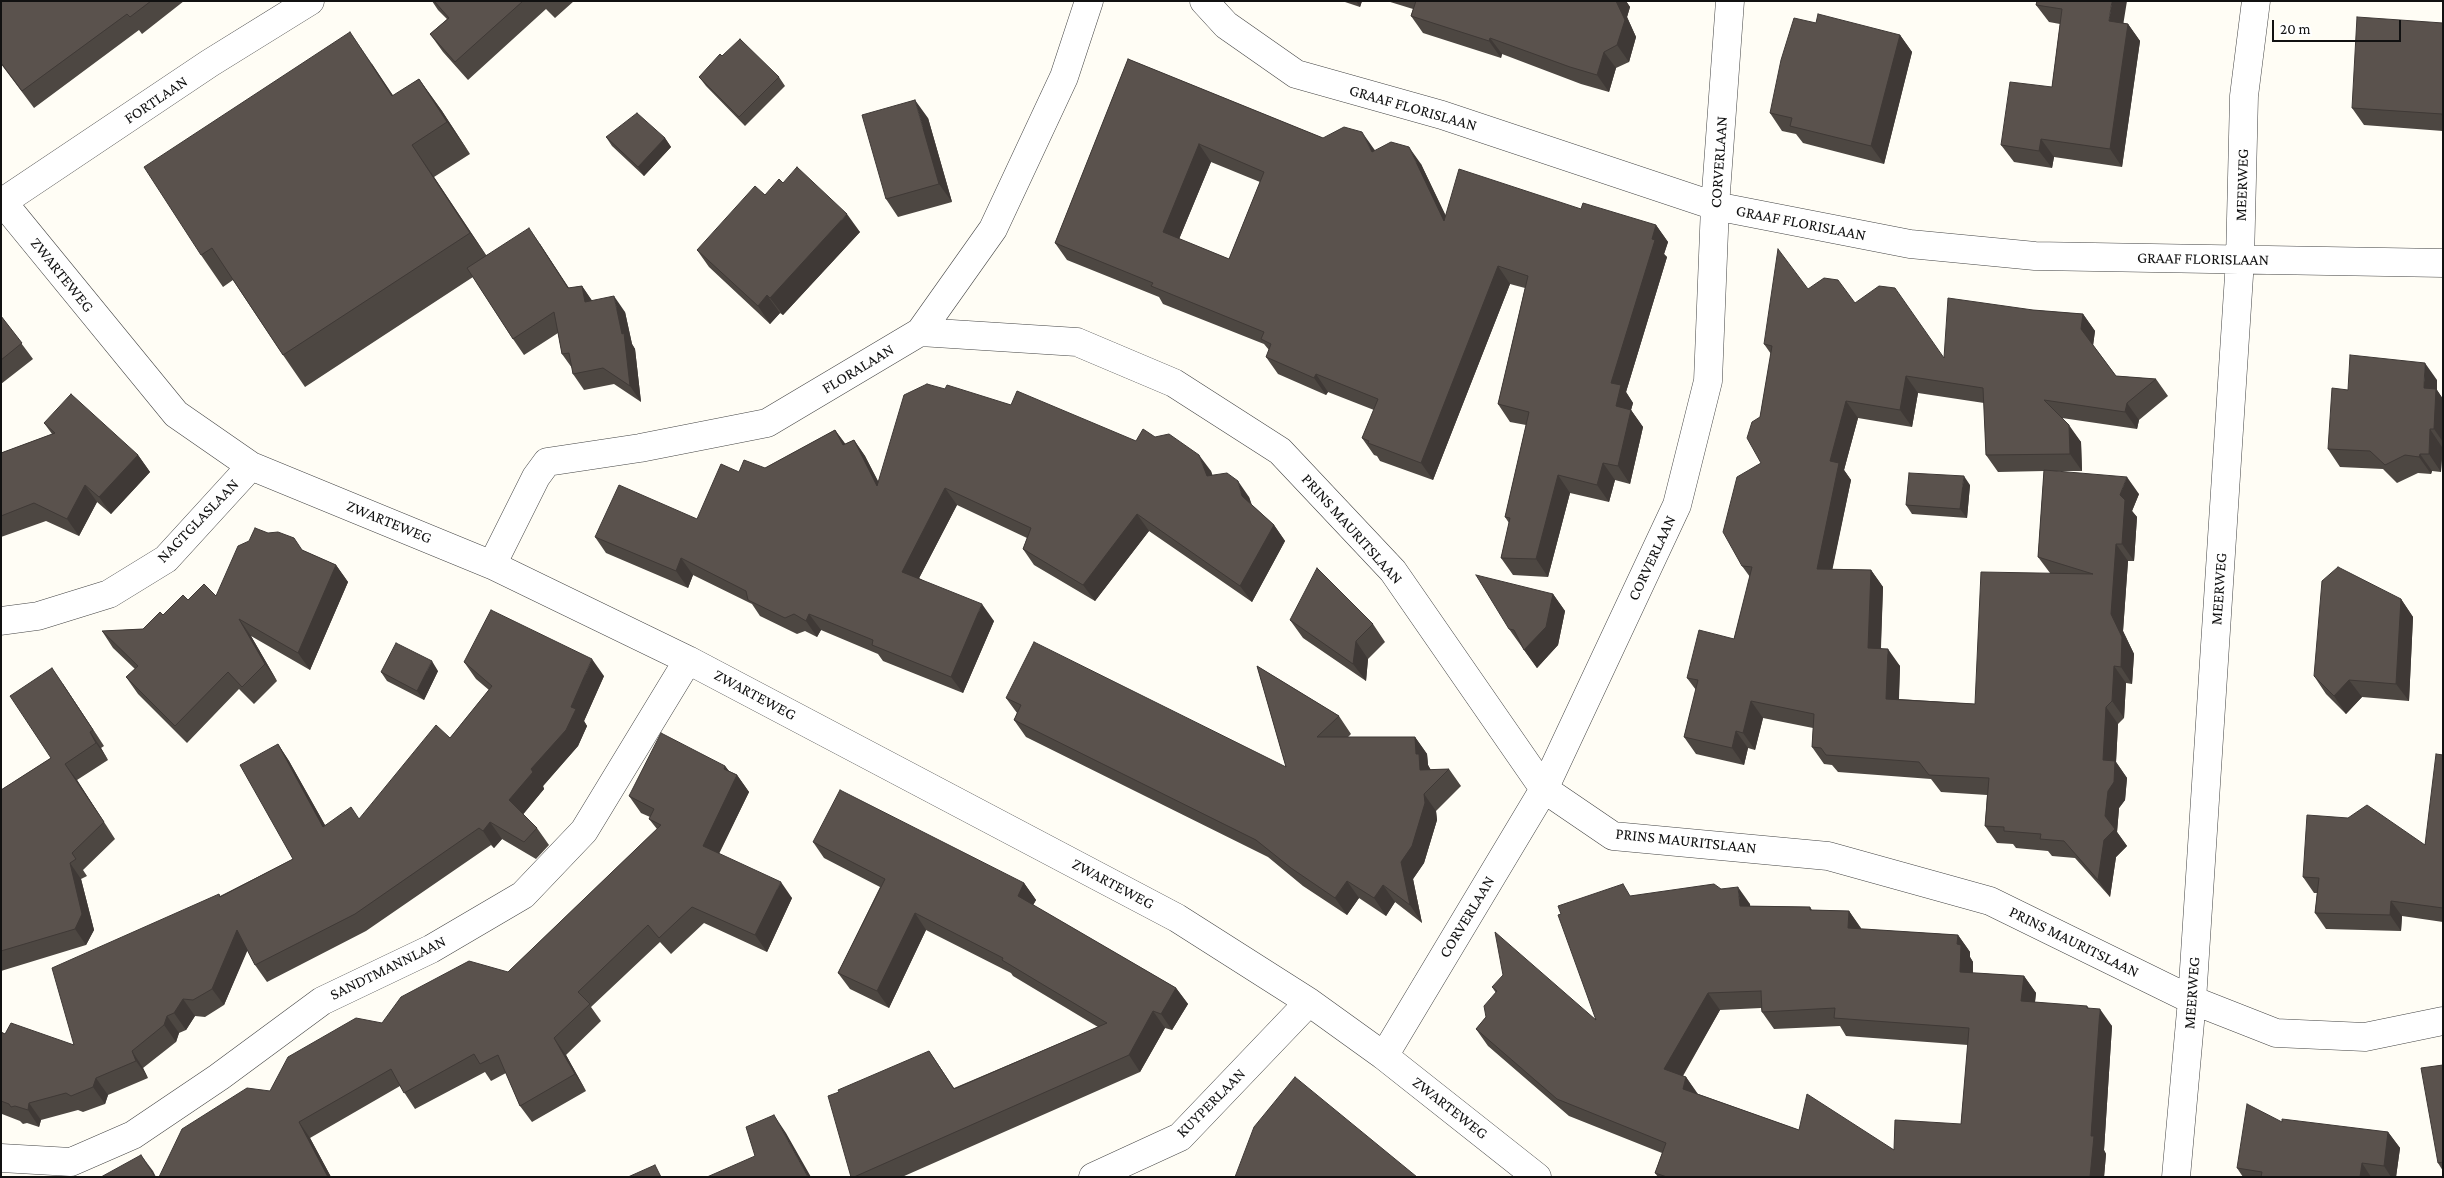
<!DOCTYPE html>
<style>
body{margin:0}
#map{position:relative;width:2444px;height:1178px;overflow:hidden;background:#fffdf5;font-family:"Crimson Pro",serif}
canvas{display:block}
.frame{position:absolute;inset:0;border:2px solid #111;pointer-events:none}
.scale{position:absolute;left:2272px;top:20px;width:129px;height:22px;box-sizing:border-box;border:2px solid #111;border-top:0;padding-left:6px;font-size:15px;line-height:18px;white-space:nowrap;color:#111;-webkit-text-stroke:4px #fff;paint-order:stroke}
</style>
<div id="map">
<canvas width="2444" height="1178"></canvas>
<div class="frame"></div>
<div class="scale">20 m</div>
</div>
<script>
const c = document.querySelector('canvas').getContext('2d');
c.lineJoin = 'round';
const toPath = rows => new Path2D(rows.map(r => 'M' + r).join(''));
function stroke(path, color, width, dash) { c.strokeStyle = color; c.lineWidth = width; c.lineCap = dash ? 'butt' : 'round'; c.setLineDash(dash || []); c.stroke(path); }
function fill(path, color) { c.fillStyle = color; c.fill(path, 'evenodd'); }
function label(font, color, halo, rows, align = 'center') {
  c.font = font + ' "Crimson Pro",serif'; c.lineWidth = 5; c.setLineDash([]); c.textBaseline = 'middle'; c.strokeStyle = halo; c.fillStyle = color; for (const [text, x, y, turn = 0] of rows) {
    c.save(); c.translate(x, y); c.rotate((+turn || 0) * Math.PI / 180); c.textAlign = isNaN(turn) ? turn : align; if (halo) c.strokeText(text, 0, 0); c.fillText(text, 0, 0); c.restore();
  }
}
const minor = toPath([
 [1204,1,1226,25,1296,74,1442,115,1715,206,1910,244,2035,256,2443,263],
 [1,200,176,414,251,466,492,565,688,660,1177,918,1309,1002,1384,1056,1537,1177],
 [1,203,210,63,310,1],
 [920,332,1077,342,1174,383,1280,451,1393,571,1544,789,1613,836,1828,856,1990,901,2192,1000,2276,1033,2365,1037,2443,1021],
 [492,565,536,477,547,462,640,448,767,423,920,332,993,229,1064,77,1089,1],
 [1,621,38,616,109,594,166,559,251,466],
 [1384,1056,1544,789,1677,505,1708,381,1715,206,1730,1],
 [1,1158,71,1162,133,1135,219,1077,322,1001,431,949,523,895,584,831,688,660],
 [1093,1177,1180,1137,1309,1002],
 [2176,1177,2192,1000,2240,260,2244,96,2256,1]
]);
stroke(minor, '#444', 29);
stroke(minor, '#fff', 28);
fill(toPath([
 [1,1,184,1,142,34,139,30,34,108,1,64],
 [432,1,574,1,555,18,546,9,468,80,443,52,430,34,447,19,438,10],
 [1342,1,1362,1,1360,7],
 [1387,1,1626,1,1630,7,1627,17,1636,37,1629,62,1616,68,1609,92,1581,84,1502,54,1501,58,1423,33,1411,16,1413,9],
 [2037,1,2128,24,2140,41,2122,167,2054,157,2052,168,2014,162,2001,145,2052,87,2060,24,2049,22,2036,5],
 [1816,23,1900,35,1912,52,1884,164,1803,143,1796,134,1782,131,1770,113],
 [2443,23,2443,131,2364,125,2352,108],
 [722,56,779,77,785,86,745,126,706,86,699,77],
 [1128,59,1323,138,1374,149,1375,151,1421,164,1446,216,1581,209,1656,225,1668,242,1664,254,1667,257,1626,392,1633,403,1631,410,1643,427,1630,484,1615,480,1609,502,1570,493,1548,577,1513,575,1501,558,1509,523,1505,517,1526,425,1510,422,1498,404,1525,288,1510,284,1433,480,1380,461,1377,456,1374,455,1362,438,1374,410,1328,392,1326,395,1278,374,1266,357,1269,350,1264,344,1163,304,1159,297,1067,260,1055,243],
 [1211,162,1260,182,1229,259,1179,239],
 [372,64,393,96,419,79,442,111,470,154,434,177,486,255,540,244,569,288,582,286,592,301,625,312,632,344,635,349,641,402,614,384,584,390,573,374,572,368,562,354,558,333,524,355,513,339,473,277,305,387,283,355,233,280,223,287,201,255],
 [928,118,952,202,898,217,886,199],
 [606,137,665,138,671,147,644,176,612,146],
 [783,183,860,232,783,315,780,313,770,324,709,267,697,250,765,195],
 [1808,289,1855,303,1944,358,2033,310,2083,314,2095,331,2093,345,2116,376,2156,379,2168,396,2139,420,2137,429,2062,418,2081,442,2082,471,2056,471,2139,494,2132,511,2137,517,2134,561,2128,561,2123,631,2134,654,2132,684,2126,683,2124,718,2118,724,2116,762,2127,778,2125,800,2119,808,2117,832,2127,846,2116,857,2110,897,2075,858,2052,856,2048,851,2016,848,2013,844,1997,843,1985,826,1987,795,1941,792,1931,779,1838,772,1832,765,1824,764,1812,747,1813,728,1763,718,1755,750,1748,748,1744,765,1696,754,1684,737,1696,690,1687,678,1734,639,1750,577,1742,566,1761,463,1760,417,1771,354,1764,344],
 [1918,393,1984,403,1986,455,1998,472,2044,471,2038,557,2050,573,1975,704,1899,699,1900,666,1881,648,1883,587,1871,570,1832,569,1851,480,1844,470,1858,418,1912,427],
 [1,316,33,359,1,384],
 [2437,380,2437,390,2443,399,2443,447,2441,472,2432,471,2431,474,2418,473,2397,483,2383,469,2340,467,2328,449,2348,390],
 [945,389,1011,405,1136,441,1155,437,1211,471,1212,476,1249,497,1252,505,1274,525,1285,541,1252,602,1149,531,1095,601,1034,565,1023,549,1027,538,957,505,919,578,994,621,963,693,883,661,878,654,821,630,817,637,805,631,797,634,760,616,752,604,693,575,688,588,606,553,595,537,697,519,739,472,765,468,835,430,845,444,854,440,865,456,878,482],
 [44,423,138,455,150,472,111,514,97,502,79,536,46,521,1,537,1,453,52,434],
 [1970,485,1967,518,1912,514,1906,505],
 [302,550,336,565,348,582,310,670,251,636,277,681,254,704,239,689,187,743,138,694,126,677,135,669,113,648,102,631,143,629,163,615,188,600,216,596],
 [1553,594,1565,611,1558,645,1537,668,1509,629],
 [2401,599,2413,617,2409,701,2362,697,2346,714,2326,694,2314,676],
 [1290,620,1373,624,1385,642,1368,659,1366,681,1303,638],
 [464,662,604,676,584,721,587,726,578,746,543,786,544,789,523,814,537,828,549,845,536,859,502,839,494,848,491,845,366,931,267,982,255,965,247,950,224,1005,205,1017,195,1016,186,1030,179,1033,176,1042,143,1068,148,1078,108,1095,105,1104,83,1112,78,1110,41,1120,39,1127,27,1123,23,1124,20,1121,2,1114,1,1032,5,1034,74,1045,219,894,220,896,293,859,278,744,289,761,325,825,360,819,450,738,489,690,476,679],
 [1257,666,1339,716,1351,734,1348,737,1415,737,1427,754,1428,765,1431,770,1449,769,1461,786,1436,811,1437,820,1424,863,1413,879,1422,923,1395,902,1386,916,1359,898,1347,915,1303,886,1268,857,1026,737,1014,720,1017,713,1006,698,1286,767],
 [438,671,424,700,387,681,381,672],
 [63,684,104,746,101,748,108,760,77,780,115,839,83,870,87,876,81,879,94,930,86,945,1,971,1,790,51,758],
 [2443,755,2443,922,2402,916,2401,931,2326,929,2315,913,2317,893,2314,893,2303,877,2425,845],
 [725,766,729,771,737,775,749,792,719,854,792,898,767,952,704,923,671,954,660,942,591,1007,601,1021,566,1055,586,1091,532,1122,520,1106,506,1073,491,1081,485,1072,415,1109,400,1086,310,1138,331,1177,159,1177,270,1091,382,1023,508,972,657,829,649,819,650,817,641,813,629,796],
 [813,842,1024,883,1036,900,1033,905,1176,988,1188,1004,1172,1030,1165,1028,1140,1072,902,1177,851,1177,929,1051,954,1088,1098,1027,1013,976,1011,973,926,930,889,1008,850,989,838,973,880,887,824,858],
 [1721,889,1750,904,1750,906,1810,907,1812,910,1849,911,1861,929,1958,935,1970,952,1970,957,1973,962,1973,973,2024,976,2036,993,2035,1002,2089,1008,2112,1026,2104,1150,2106,1154,2104,1177,1658,1177,1655,1173,1662,1153,1569,1116,1488,1046,1476,1029,1486,1017,1496,993,1492,987,1596,1020,1631,896],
 [1761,1008,1762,1012,1774,1029,1840,1026,1846,1036,1968,1045,1961,1124,1894,1150,1799,1130,1698,1094,1686,1077,1683,1076,1720,1010],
 [2443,1065,2443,1171,2438,1163],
 [2282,1122,2388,1132,2400,1148,2396,1177,2243,1177,2237,1168]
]), '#4d4742');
fill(toPath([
 [1356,1,1362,1,1360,7],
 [1616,1,1626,1,1630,7,1627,17,1636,37,1629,62,1617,45],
 [2112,1,2127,1,2121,38,2109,21],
 [2128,24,2140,41,2122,167,2110,149],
 [350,32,372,64,415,128,392,96],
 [1900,35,1912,52,1884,164,1871,146],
 [1490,38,1502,54,1501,58,1489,41],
 [1604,52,1616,68,1609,92,1597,75],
 [419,79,442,111,470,154,447,122],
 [915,100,928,118,952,202,939,184],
 [1362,132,1374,149,1384,170,1372,152],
 [665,138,671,147,644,176,638,167],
 [2041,139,2054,157,2052,168,2039,151],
 [1199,144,1211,162,1175,249,1163,232],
 [412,145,434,177,492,264,470,233],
 [1409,147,1421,164,1456,238,1444,221],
 [847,214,860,232,783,315,770,298],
 [1656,225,1668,242,1664,254,1667,257,1626,392,1633,403,1631,410,1643,427,1630,484,1618,466,1616,406,1611,383],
 [529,228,540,244,579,304,568,288],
 [1498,266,1510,284,1433,480,1421,463],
 [582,286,593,302,585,302],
 [767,295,780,313,770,324,758,306],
 [614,296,625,312,632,344,635,349,641,402,630,386,622,334],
 [2083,314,2095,331,2093,346,2081,329],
 [2425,363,2437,380,2437,390,2443,399,2443,442,2434,429,2424,388],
 [1316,374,1328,392,1326,395,1314,378],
 [1906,376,1918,393,1912,427,1900,410],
 [1846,401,1858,418,1844,470,1851,480,1829,586,1817,569,1830,461],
 [2127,403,2139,420,2137,429,2125,412],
 [2069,425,2081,442,2082,471,2070,454],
 [2430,429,2442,447,2441,472,2429,454],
 [835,430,847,446,843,445],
 [854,440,865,456,889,502,877,486],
 [2420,454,2432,471,2431,474,2419,457],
 [138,455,150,472,111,514,99,497],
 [1199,455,1211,471,1219,493,1207,476],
 [1603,463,1615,480,1609,502,1597,485],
 [1558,475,1570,493,1548,577,1536,559],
 [1964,476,1970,485,1967,518,1960,509],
 [2127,477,2139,494,2132,511,2137,517,2134,561,2122,544,2120,495],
 [1238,481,1249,497,1254,513,1242,496],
 [85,485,97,502,79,536,67,519],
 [945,488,957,505,914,588,902,572],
 [1137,514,1149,531,1095,601,1083,585],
 [1274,525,1285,541,1252,602,1240,586],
 [2116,544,2128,561,2123,631,2134,654,2132,684,2121,667,2111,614],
 [681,558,693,575,688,588,676,571],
 [336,565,348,582,310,670,298,653],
 [1871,570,1883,587,1880,665,1868,648],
 [1553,594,1565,611,1558,645,1537,668,1524,650],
 [2401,599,2413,617,2409,701,2396,684],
 [982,604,994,621,963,693,951,677],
 [809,614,821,630,817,637,806,621],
 [239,619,251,636,277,681,265,664],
 [1356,641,1368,659,1366,681,1353,664],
 [1888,649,1900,666,1898,716,1886,699],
 [592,659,604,676,584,721,587,726,578,746,543,786,544,789,521,817,509,800,531,769,571,707],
 [432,661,438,671,424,700,417,691],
 [2114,666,2126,683,2124,718,2112,701],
 [52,668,63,684,104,746,93,730],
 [2349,680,2362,697,2346,714,2334,696],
 [1751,701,1763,718,1755,750,1743,733],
 [2106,707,2118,724,2116,762,2127,778,2125,800,2119,808,2117,832,2127,846,2116,857,2110,897,2098,880,2105,816,2103,760],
 [1736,731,1748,748,1744,765,1732,748],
 [90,732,101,748,108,760,96,743],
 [1415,737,1427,754,1428,765,1431,771,1432,787,1420,770,1416,754],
 [278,744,289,761,335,843,323,827],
 [65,764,77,780,115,839,104,822],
 [725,766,735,779,737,775,749,792,714,863,703,846],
 [1424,794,1436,811,1437,820,1424,863,1413,879,1422,923,1410,905,1401,862],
 [490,822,502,839,494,848,483,831],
 [70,863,81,879,94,930,86,945,75,929],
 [1347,881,1359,898,1347,915,1335,898],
 [781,882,792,898,767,952,755,935],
 [1024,883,1036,900,1029,912,1018,896],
 [1383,885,1395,902,1386,916,1374,898],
 [1738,887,1750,904,1752,923,1740,906],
 [2391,901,2402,916,2401,931,2390,915],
 [1849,911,1861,928,1860,945,1848,928],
 [915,913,926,930,889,1008,877,991],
 [237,930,249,947,224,1005,212,989],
 [1958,935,1970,952,1970,957,1973,962,1972,989,1960,972,1957,944],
 [2024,976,2036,993,2033,1018,2021,1001],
 [1176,988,1188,1004,1172,1030,1161,1014],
 [1708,993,1720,1010,1676,1087,1664,1069],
 [183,999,195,1016,186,1030,174,1013],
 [2087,1006,2099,1022,2100,1009,2112,1026,2104,1150,2106,1154,2104,1177,2090,1177,2091,1136],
 [1153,1011,1165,1028,1140,1072,1129,1055],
 [167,1016,179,1033,176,1042,164,1025],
 [554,1038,566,1055,586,1091,575,1074],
 [132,1051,143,1068,148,1078,136,1061],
 [1686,1077,1698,1095,1683,1089],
 [96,1078,108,1095,105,1104,93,1087],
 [29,1103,41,1120,39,1127,28,1110],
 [774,1115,786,1133,811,1177,808,1177],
 [299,1122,310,1138,331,1177,328,1177],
 [2388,1132,2400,1148,2396,1177,2391,1177,2384,1166],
 [141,1155,153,1171,156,1177,155,1177],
 [2362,1163,2371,1177,2360,1177]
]), '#3f3936');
const building = toPath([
 [1,1,151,1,130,17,127,14,22,91,1,63,1,1],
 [434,1,523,1,455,62,430,34,449,18,434,1],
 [1416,1,1616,1,1625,20,1617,45,1604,52,1597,75,1570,67,1490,38,1489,41,1411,16,1416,1],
 [2037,1,2112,1,2109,21,2128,24,2110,149,2041,139,2039,151,2001,145,2010,82,2052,87,2062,9,2036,5,2037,1],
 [1818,14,1900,35,1871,146,1790,126,1792,118,1770,113,1781,60,1794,18,1816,23,1818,14],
 [2357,17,2443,23,2443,119,2442,114,2352,108,2357,17],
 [350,32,392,96,419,79,447,122,412,145,470,233,283,355,212,248,201,255,144,167,350,32],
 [740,39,779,77,739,117,699,77,720,54,722,56,740,39],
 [1128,59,1323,138,1344,127,1362,132,1372,152,1391,142,1409,147,1444,221,1459,169,1581,209,1583,203,1656,225,1652,239,1655,240,1611,383,1621,385,1616,406,1631,410,1618,466,1603,463,1597,485,1558,475,1536,559,1501,558,1510,518,1505,517,1529,412,1498,404,1528,276,1498,266,1421,463,1368,443,1369,441,1362,438,1378,399,1316,374,1314,378,1266,357,1271,344,1261,339,1264,332,1151,286,1153,283,1055,243,1128,59],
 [1199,144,1264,172,1229,259,1163,232,1199,144],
 [915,100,939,184,886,199,862,115,915,100],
 [637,113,665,138,638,167,606,137,637,113],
 [797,167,847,214,770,298,767,295,758,306,697,250,755,186,765,195,779,179,783,183,797,167],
 [529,228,568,288,582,286,585,302,614,296,622,334,624,333,630,386,603,368,573,374,569,353,562,354,554,312,513,339,467,268,529,228],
 [1778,249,1808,289,1824,278,1838,280,1855,303,1879,286,1895,288,1944,358,1948,298,2033,310,2083,314,2081,329,2116,376,2156,379,2127,403,2125,412,2044,400,2069,425,2070,454,1986,455,1983,388,1906,376,1900,410,1846,401,1830,461,1839,463,1817,569,1871,570,1868,648,1888,649,1886,699,1975,704,1981,572,2093,574,2038,557,2044,470,2127,477,2120,495,2125,500,2122,544,2116,544,2111,614,2122,637,2121,667,2114,666,2112,701,2106,707,2103,760,2115,761,2114,782,2108,791,2105,816,2115,829,2104,840,2098,880,2064,841,2040,839,2041,834,2004,831,2004,827,1985,826,1989,778,1929,775,1919,762,1826,755,1821,748,1812,747,1814,714,1751,701,1743,733,1736,731,1732,748,1684,737,1698,680,1687,678,1699,630,1734,639,1752,567,1742,566,1723,532,1737,477,1761,463,1747,438,1752,422,1760,417,1772,346,1764,344,1778,249],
 [1,316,22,343,1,360,1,316],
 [2350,355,2425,363,2424,388,2436,389,2434,429,2430,429,2429,454,2420,454,2419,457,2405,455,2385,465,2370,451,2328,449,2332,388,2348,390,2350,355],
 [927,384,945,389,947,385,1011,405,1017,391,1136,441,1143,429,1155,437,1169,434,1199,455,1207,476,1227,473,1238,481,1242,496,1274,525,1240,586,1137,514,1083,585,1023,549,1031,528,945,488,902,572,982,604,951,677,872,645,873,640,809,614,806,621,794,614,785,618,748,600,746,591,681,558,676,571,595,537,619,485,697,519,721,464,739,472,744,460,765,468,835,430,843,445,854,440,877,486,904,395,927,384],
 [71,394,138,455,99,497,85,485,67,519,34,503,1,516,1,453,55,433,44,423,71,394],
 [1909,473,1964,476,1960,509,1906,505,1909,473],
 [255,528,268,533,278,532,294,538,302,550,336,565,298,653,239,619,265,664,242,687,228,672,175,726,126,677,138,666,102,631,143,629,160,612,163,615,183,595,188,600,204,584,216,596,238,546,249,541,255,528],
 [2338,567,2401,599,2396,684,2349,680,2334,696,2314,676,2322,581,2338,567],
 [1317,568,1373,624,1356,641,1353,664,1290,620,1317,568],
 [1476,575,1553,594,1546,627,1524,650,1514,630,1509,629,1476,575],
 [491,610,592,659,571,707,576,709,566,730,531,769,533,772,509,800,537,828,524,842,490,822,483,831,479,828,355,914,255,965,237,930,212,989,193,1000,183,999,174,1013,167,1016,164,1025,132,1051,136,1061,96,1078,93,1087,71,1096,66,1093,29,1103,28,1110,15,1106,11,1107,9,1104,1,1101,1,1032,5,1034,11,1023,74,1045,52,968,219,894,220,897,293,859,240,765,278,744,323,827,351,807,359,819,436,725,450,738,492,686,464,662,491,610],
 [1034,642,1286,767,1257,666,1339,716,1317,737,1415,737,1416,754,1419,754,1420,770,1449,769,1424,794,1425,803,1412,846,1401,862,1410,905,1383,885,1374,898,1347,881,1335,898,1291,868,1256,840,1014,720,1021,705,1006,698,1034,642],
 [396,643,432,661,417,691,381,672,396,643],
 [52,668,93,730,90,732,96,743,65,764,104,822,72,853,76,859,70,863,82,914,75,929,1,951,1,790,51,758,10,696,52,668],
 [661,733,725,766,724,769,737,775,703,846,781,882,755,935,692,907,659,938,648,925,578,992,590,1004,554,1038,575,1074,520,1106,498,1055,480,1064,474,1054,404,1093,391,1069,299,1122,328,1177,159,1177,182,1129,247,1088,270,1091,288,1057,356,1018,382,1023,401,997,469,961,508,972,661,825,649,819,654,809,629,796,661,733],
 [2436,754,2443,755,2443,908,2391,901,2390,915,2315,913,2319,878,2303,877,2307,815,2348,818,2367,805,2425,845,2436,754],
 [840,790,1024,883,1018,896,1176,988,1161,1014,1153,1011,1129,1055,854,1177,851,1177,828,1096,839,1092,838,1090,929,1051,954,1089,1107,1023,1002,960,1003,958,915,913,877,991,838,973,885,879,813,842,840,790],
 [1623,884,1630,896,1714,884,1721,889,1738,887,1740,906,1810,907,1810,910,1849,911,1848,928,1958,935,1957,944,1961,945,1960,972,2024,976,2021,1001,2087,1006,2087,1008,2100,1009,2091,1136,2094,1136,2090,1177,1667,1177,1655,1173,1666,1143,1557,1099,1476,1029,1486,1017,1484,1006,1497,991,1492,987,1503,975,1495,932,1596,1020,1558,915,1561,914,1558,906,1623,884],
 [1761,991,1762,1012,1835,1008,1834,1018,1969,1028,1961,1124,1895,1120,1894,1150,1807,1094,1799,1130,1683,1089,1686,1077,1664,1069,1708,993,1761,991],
 [2443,1065,2443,1162,2438,1163,2421,1068,2443,1065],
 [1295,1077,1417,1177,1235,1177,1254,1127,1295,1077],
 [2247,1104,2282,1122,2282,1119,2388,1132,2384,1166,2362,1163,2360,1177,2261,1177,2262,1172,2237,1168,2247,1104],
 [774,1115,808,1177,707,1177,755,1156,746,1127,774,1115],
 [141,1155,155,1177,101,1177,141,1155],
 [655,1165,661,1177,628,1177,655,1165]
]);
fill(building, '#5a524d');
stroke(building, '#3f3936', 1);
label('16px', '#111', '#fff', [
 ["FORTLAAN",156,100,-34],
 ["GRAAF FLORISLAAN",1413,108,16],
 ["CORVERLAAN",1719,162,-86],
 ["MEERWEG",2242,185,-88],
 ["GRAAF FLORISLAAN",1801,223,11],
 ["GRAAF FLORISLAAN",2203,259,1],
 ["ZWARTEWEG",62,275,51],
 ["FLORALAAN",858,369,-31],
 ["NAGTGLASLAAN",198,521,-46],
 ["ZWARTEWEG",389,522,22],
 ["PRINS MAURITSLAAN",1352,529,48],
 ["CORVERLAAN",1652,558,-65],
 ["MEERWEG",2219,589,-86],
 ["ZWARTEWEG",755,695,28],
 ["PRINS MAURITSLAAN",1686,841,6],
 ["ZWARTEWEG",1113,884,28],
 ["CORVERLAAN",1467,917,-59],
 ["PRINS MAURITSLAAN",2074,942,26],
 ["SANDTMANNLAAN",388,968,-26],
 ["MEERWEG",2192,993,-86],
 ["KUYPERLAAN",1211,1103,-45],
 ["ZWARTEWEG",1450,1108,38]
]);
</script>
